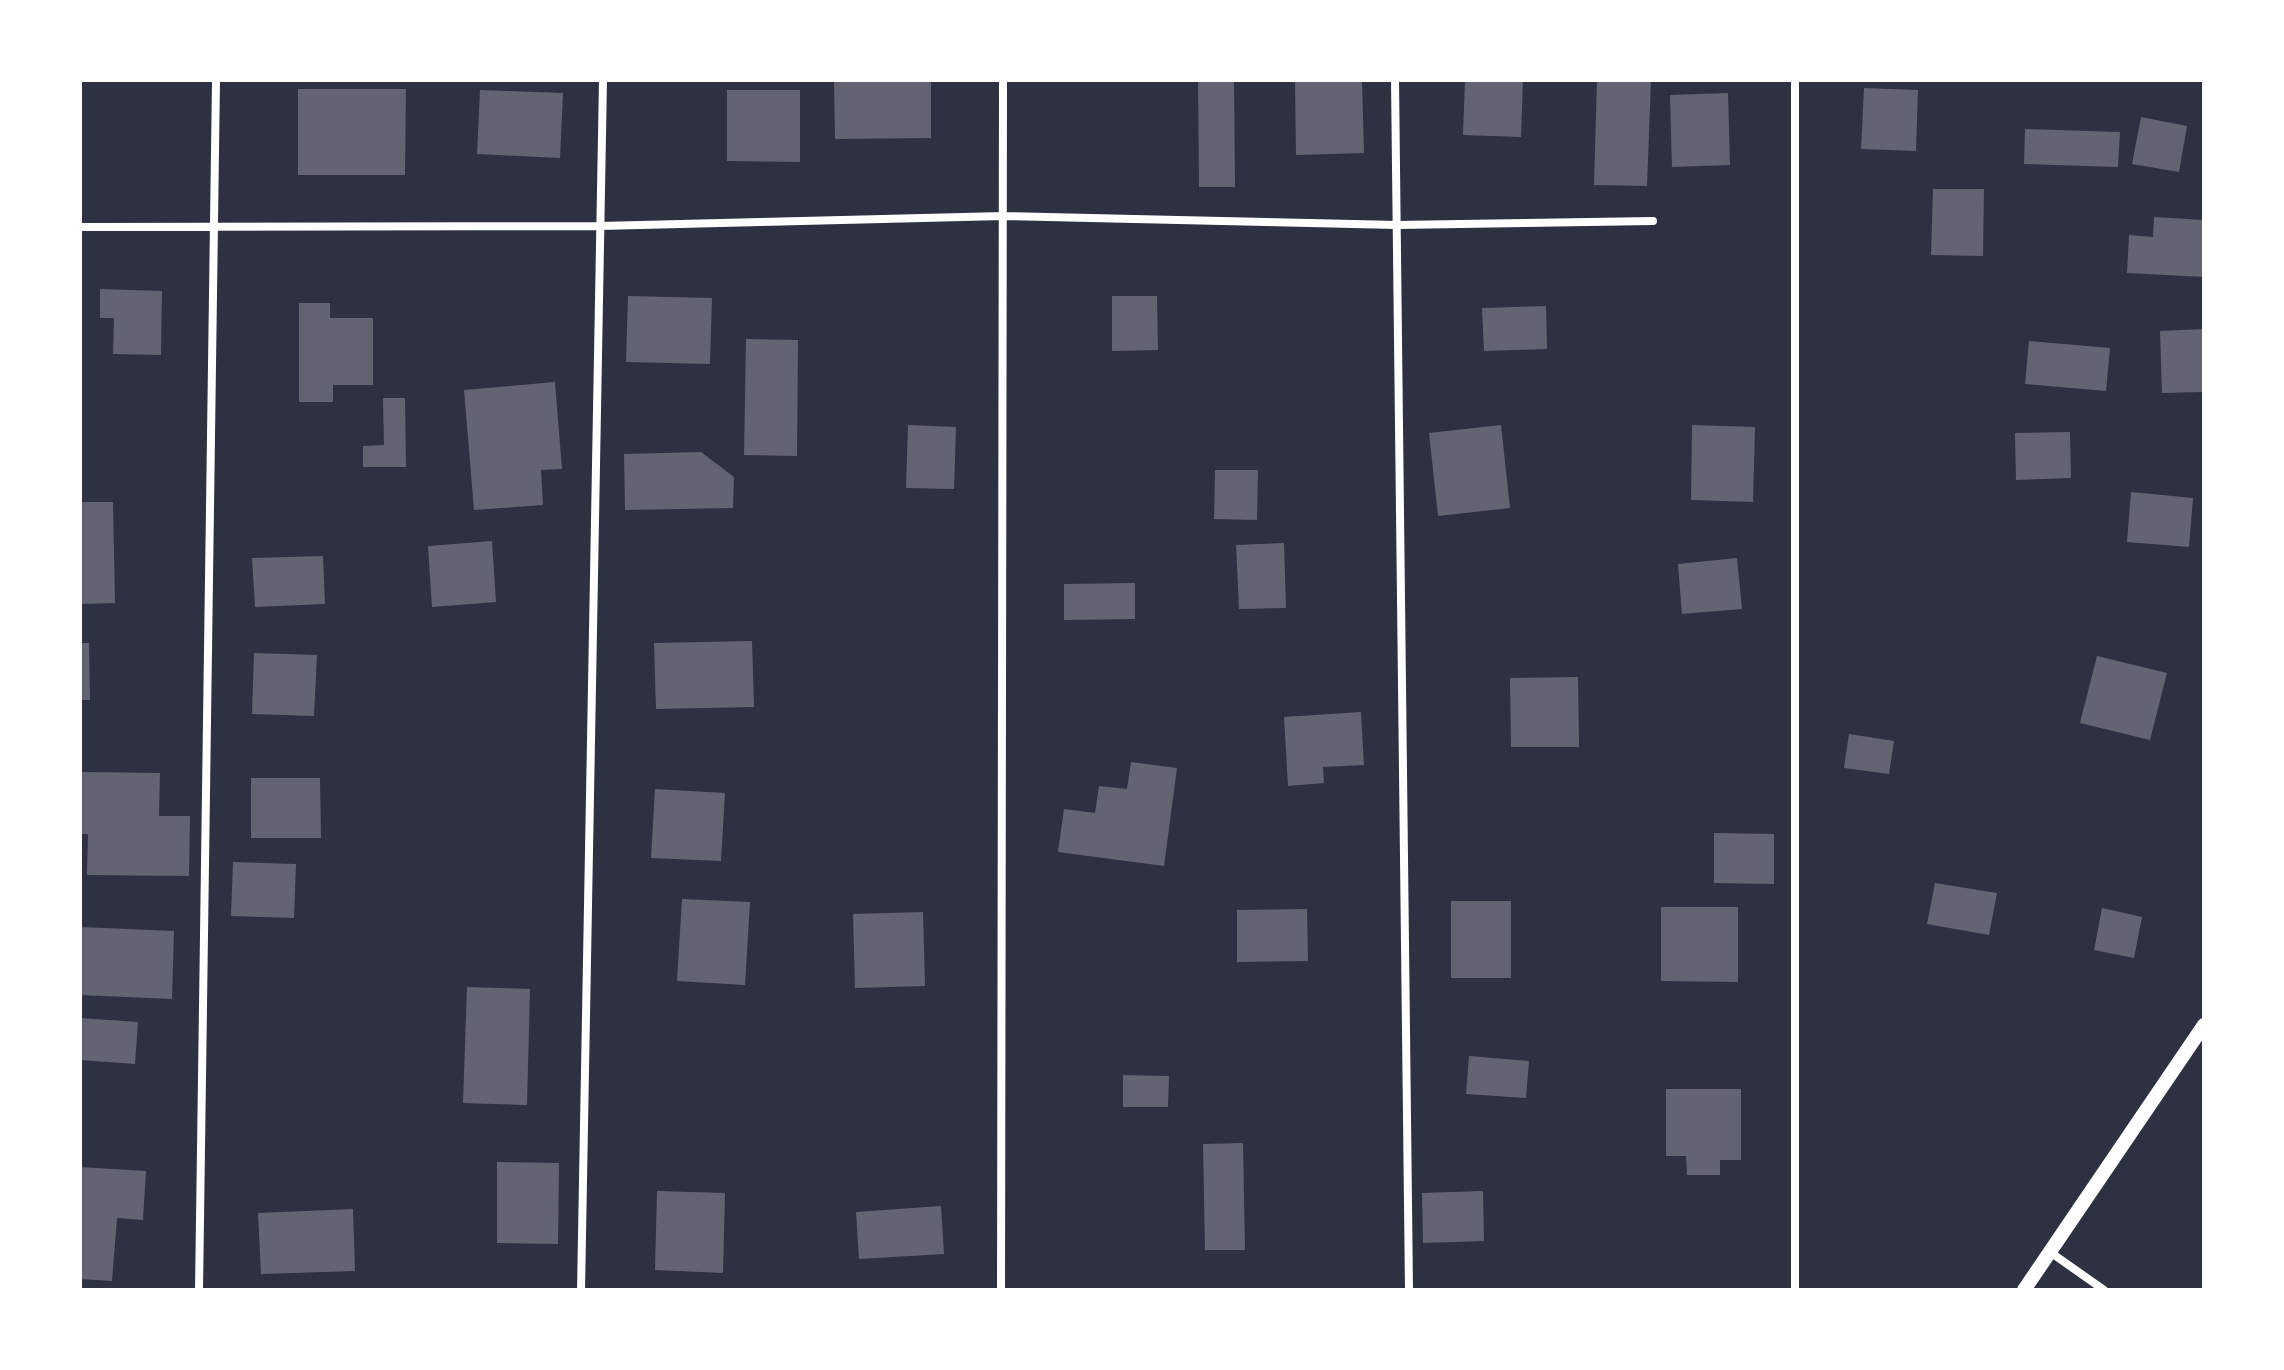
<!DOCTYPE html>
<style>
body{margin:0}
#map{position:relative;width:2284px;height:1370px;overflow:hidden;background:#2d3142;font-family:Montserrat,sans-serif}
canvas{display:block}
.frame{position:absolute;inset:0;border:82px solid #fff;pointer-events:none}
</style>
<div id="map">
<canvas width="2284" height="1370"></canvas>
<div class="frame"></div>
</div>
<script>
const c = document.querySelector('canvas').getContext('2d');
c.lineJoin = 'round';
function fill(path, color) { c.fillStyle = color; c.fill(path, 'evenodd'); }
const toPath = rows => new Path2D(rows.map(r => 'M' + r).join(''));
function stroke(path, color, width, dash) { c.strokeStyle = color; c.lineWidth = width; c.lineCap = dash ? 'butt' : 'round'; c.setLineDash(dash || []); c.stroke(path); }
fill(toPath([
 [834,80,931,80,931,138,835,139],
 [1198,80,1234,80,1235,187,1199,187],
 [1295,80,1362,80,1364,153,1296,155],
 [1465,80,1523,80,1521,137,1463,135],
 [1597,80,1651,80,1647,186,1594,185],
 [1864,88,1918,90,1916,151,1861,149],
 [298,89,406,89,405,175,298,175],
 [480,90,563,93,560,158,477,154],
 [727,90,800,90,800,162,727,161],
 [1728,93,1730,165,1672,167,1670,95],
 [2141,117,2187,126,2179,172,2132,164],
 [2025,129,2120,132,2118,167,2024,164],
 [1933,189,1984,189,1983,256,1931,255],
 [2154,217,2204,220,2204,277,2127,273,2129,235,2153,237],
 [100,289,162,291,161,355,113,354,114,318,100,318],
 [628,296,712,298,710,364,626,362],
 [1112,296,1157,296,1158,350,1112,351],
 [299,303,330,303,330,318,373,318,373,385,333,385,333,402,299,402],
 [1546,306,1547,349,1484,351,1482,308],
 [2204,329,2204,392,2162,393,2160,331],
 [746,339,798,340,797,456,744,455],
 [2029,341,2110,348,2106,391,2025,384],
 [555,382,562,469,541,470,543,505,474,510,464,390],
 [383,398,405,398,406,467,363,467,363,446,384,445],
 [908,425,956,427,954,489,906,488],
 [1501,425,1510,508,1438,516,1429,433],
 [1692,425,1755,427,1753,502,1691,500],
 [2070,432,2071,478,2016,480,2015,433],
 [701,452,734,477,733,508,625,510,624,454],
 [1215,470,1258,470,1257,520,1214,519],
 [2131,492,2193,498,2189,547,2127,542],
 [80,502,113,502,115,603,80,604],
 [492,541,496,602,432,607,428,546],
 [1284,543,1286,608,1239,609,1236,545],
 [323,556,325,604,255,607,252,558],
 [1737,558,1742,609,1682,614,1678,564],
 [1135,583,1135,619,1064,620,1064,584],
 [752,641,754,707,656,709,654,643],
 [80,643,89,643,90,700,80,700],
 [254,653,317,655,314,716,252,714],
 [2097,656,2167,673,2150,740,2080,723],
 [1578,677,1579,747,1511,747,1510,678],
 [1361,712,1364,765,1323,767,1324,783,1288,786,1284,717],
 [1849,734,1894,741,1889,774,1844,768],
 [1131,762,1177,768,1164,866,1058,852,1064,809,1095,813,1099,786,1127,789],
 [80,772,160,773,159,816,190,816,189,876,87,875,88,834,80,834],
 [251,778,320,778,321,838,251,838],
 [655,789,725,793,721,861,651,858],
 [1714,833,1774,834,1774,884,1714,883],
 [233,862,296,864,294,918,231,916],
 [1935,883,1997,893,1989,935,1927,924],
 [682,899,750,902,745,985,677,981],
 [1451,901,1511,901,1511,978,1451,978],
 [1661,907,1738,907,1738,982,1661,981],
 [2102,908,2142,917,2134,958,2094,950],
 [1307,909,1308,961,1237,962,1237,910],
 [923,912,925,986,855,988,853,914],
 [80,927,174,931,172,999,80,995],
 [467,987,530,989,527,1105,463,1103],
 [80,1018,138,1022,135,1064,80,1060],
 [1469,1056,1529,1061,1526,1098,1466,1094],
 [1123,1075,1169,1076,1168,1107,1123,1107],
 [1666,1089,1741,1089,1741,1160,1720,1160,1720,1175,1687,1175,1686,1156,1666,1156],
 [1243,1143,1245,1250,1205,1250,1203,1144],
 [497,1162,559,1163,558,1244,497,1243],
 [80,1167,146,1171,143,1220,117,1218,112,1281,80,1279],
 [657,1191,725,1193,723,1273,655,1270],
 [1483,1191,1484,1241,1423,1243,1422,1193],
 [941,1206,944,1254,859,1259,856,1212],
 [353,1209,355,1271,261,1274,258,1213]
]), '#626471');
stroke(toPath([
 [1395,80,1409,1290],
 [1795,80,1795,1290],
 [80,227,600,226,1003,216,1397,225,1653,221],
 [2050,1252,2104,1290],
 [199,1290,216,80],
 [581,1290,603,80],
 [1001,1290,1003,80]
]), '#fff', 8);
stroke(toPath([
 [2024,1290,2204,1025]
]), '#fff', 14);
</script>
